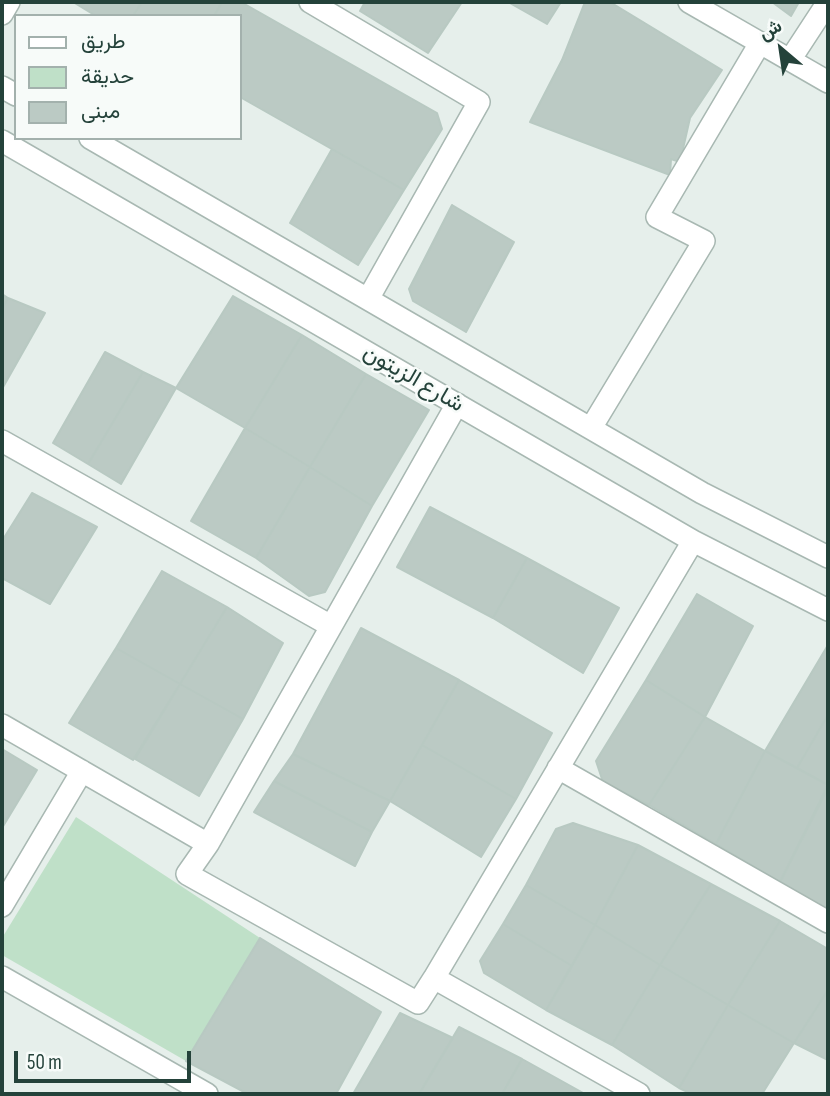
<!DOCTYPE html>
<meta charset="utf-8">
<style>
body{margin:0}
#map{position:relative;width:830px;height:1096px;overflow:hidden;background:#e6efeb;font-family:"Sofia Sans Condensed",Vazirmatn,sans-serif}
canvas{display:block}
.frame{position:absolute;inset:0;border:4px solid #24423a;pointer-events:none}
.legend{position:absolute;left:14px;top:14px;width:228px;height:126px;box-sizing:border-box;background:#f7fbf9;border:2px solid #a3b1ad;margin:0;padding:9px 12px;list-style:none;font-size:21px;color:#24423a}
.legend li{display:flex;align-items:center;gap:14px;height:35px}
.legend b{width:35px;border:2px solid #a3b1ad}
.north{position:absolute;left:746px;top:14px;width:70px;height:70px;-webkit-text-stroke:5px #f7fbf9;paint-order:stroke;rotate:331deg;font-size:19px;font-weight:700;line-height:28px;text-align:center;color:#24423a}
.north::after{content:'';display:block;margin:auto;width:24px;height:32px;background:#24423a;clip-path:polygon(50% 0,100% 100%,50% 72%,0 100%)}
.scale{position:absolute;left:14px;top:1051px;width:177px;height:32px;box-sizing:border-box;border:4px solid #24423a;border-top:0;padding-left:9px;font-size:21px;line-height:24px;white-space:nowrap;color:#24423a;-webkit-text-stroke:5px #f7fbf9;paint-order:stroke}
</style>
<div id="map">
<canvas width="830" height="1096"></canvas>
<div class="frame"></div>
<ul class="legend">
<li><b style="height:9px;background:#fff"></b>طريق</li>
<li><b style="height:19px;background:#bfe0c8"></b>حديقة</li>
<li><b style="height:19px;background:#bbcac4"></b>مبنى</li>
</ul>
<div class="north">ش</div>
<div class="scale">50 m</div>
</div>
<script>
const c = document.querySelector('canvas').getContext('2d');
c.lineJoin = 'round';
function fill(path, color) { c.fillStyle = color; c.fill(path, 'evenodd'); }
const toPath = rows => new Path2D(rows.map(r => 'M' + r).join(''));
function stroke(path, color, width, dash) { c.strokeStyle = color; c.lineWidth = width; c.lineCap = dash ? 'butt' : 'round'; c.setLineDash(dash || []); c.stroke(path); }
function label(font, color, halo, rows, align = 'center') {
  c.font = font + ' "Sofia Sans Condensed",Vazirmatn,sans-serif'; c.lineWidth = 5; c.setLineDash([]); c.textBaseline = 'middle'; c.strokeStyle = halo; c.fillStyle = color; for (const [text, x, y, turn = 0] of rows) {
    c.save(); c.translate(x, y); c.rotate((+turn || 0) * Math.PI / 180); c.textAlign = isNaN(turn) ? turn : align; if (halo) c.strokeText(text, 0, 0); c.fillText(text, 0, 0); c.restore();
  }
}
fill(toPath([
 [76,817,260,938,186,1061,2,955,2,938]
]), '#bfe0c8');
const building = toPath([
 [73,2,142,2,133,16,96,16,73,2],
 [142,2,222,2,214,16,133,16,142,2],
 [222,2,241,2,437,113,442,129,404,190,240,97,240,16,214,16,222,2],
 [365,2,462,2,428,53,360,11,365,2],
 [508,2,561,2,547,24,508,2],
 [585,2,610,2,722,70,690,118,680,162,671,159,670,175,530,122,562,60,585,2],
 [772,2,799,2,791,16,772,2],
 [332,149,404,190,358,265,290,223,332,149],
 [452,205,514,242,466,332,413,301,409,289,452,205],
 [2,294,8,298,2,309,2,294],
 [233,296,302,335,245,428,176,388,233,296],
 [8,298,45,313,2,389,2,309,8,298],
 [302,335,366,374,310,467,245,428,302,335],
 [105,352,143,372,88,464,53,443,105,352],
 [143,372,176,388,121,484,88,464,143,372],
 [366,374,429,410,372,506,310,467,366,374],
 [245,428,310,467,256,558,191,521,245,428],
 [310,467,372,506,325,592,309,596,256,558,310,467],
 [32,493,97,527,50,604,2,578,2,541,32,493],
 [430,507,527,558,493,618,397,567,430,507],
 [527,558,619,608,583,673,493,618,527,558],
 [162,571,227,607,180,684,116,648,162,571],
 [697,594,753,626,705,717,646,680,697,594],
 [227,607,283,643,243,719,180,684,227,607],
 [361,628,459,680,390,801,293,754,361,628],
 [828,645,828,715,797,768,765,751,828,645],
 [116,648,180,684,133,760,69,723,116,648],
 [459,680,552,733,516,799,422,745,459,680],
 [646,680,705,717,649,805,603,782,596,761,646,680],
 [180,684,243,719,199,796,135,759,180,684],
 [828,715,828,785,797,768,828,715],
 [705,717,765,751,716,844,649,805,705,717],
 [422,745,516,799,481,857,390,801,422,745],
 [2,749,37,770,2,828,2,749],
 [765,751,828,785,780,882,716,844,765,751],
 [293,754,390,801,372,832,274,781,293,754],
 [274,781,372,832,355,866,254,812,274,781],
 [828,788,828,910,780,882,828,788],
 [573,823,638,845,595,925,526,885,556,829,573,823],
 [638,845,711,884,660,965,595,925,638,845],
 [711,884,780,921,728,1005,660,965,711,884],
 [526,885,595,925,572,966,503,924,526,885],
 [780,921,828,949,828,990,794,1043,728,1005,780,921],
 [503,924,572,966,546,1010,484,973,480,961,503,924],
 [595,925,660,965,612,1045,546,1010,595,925],
 [260,938,381,1012,336,1094,248,1094,186,1061,260,938],
 [660,965,728,1005,679,1088,612,1045,660,965],
 [828,990,828,1060,794,1043,828,990],
 [728,1005,794,1043,762,1094,692,1094,679,1088,728,1005],
 [400,1013,453,1038,419,1094,353,1094,400,1013],
 [459,1027,522,1059,502,1094,419,1094,459,1027],
 [522,1059,585,1094,502,1094,522,1059]
]);
fill(building, '#bbcac4');
stroke(building, '#b8c9c2', 2);
const minor = toPath([
 [310,2,479,102,368,299],
 [689,2,828,82],
 [2,14,9,2],
 [790,60,828,2],
 [2,87,16,95],
 [90,138,702,493,828,557],
 [2,141,693,541,828,610],
 [591,428,704,241,657,217,760,43],
 [2,441,331,626],
 [2,725,208,844,457,404],
 [558,768,828,922],
 [208,844,187,874,418,1003,434,978],
 [2,906,82,771],
 [2,977,207,1094],
 [639,1094,434,978,693,541]
]);
stroke(minor, '#a8b8b2', 24);
stroke(minor, '#fff', 21);
label('23px', '#24423a', '#f7fbf9', [
 ["شارع الزيتون",413,379,30]
]);
</script>
